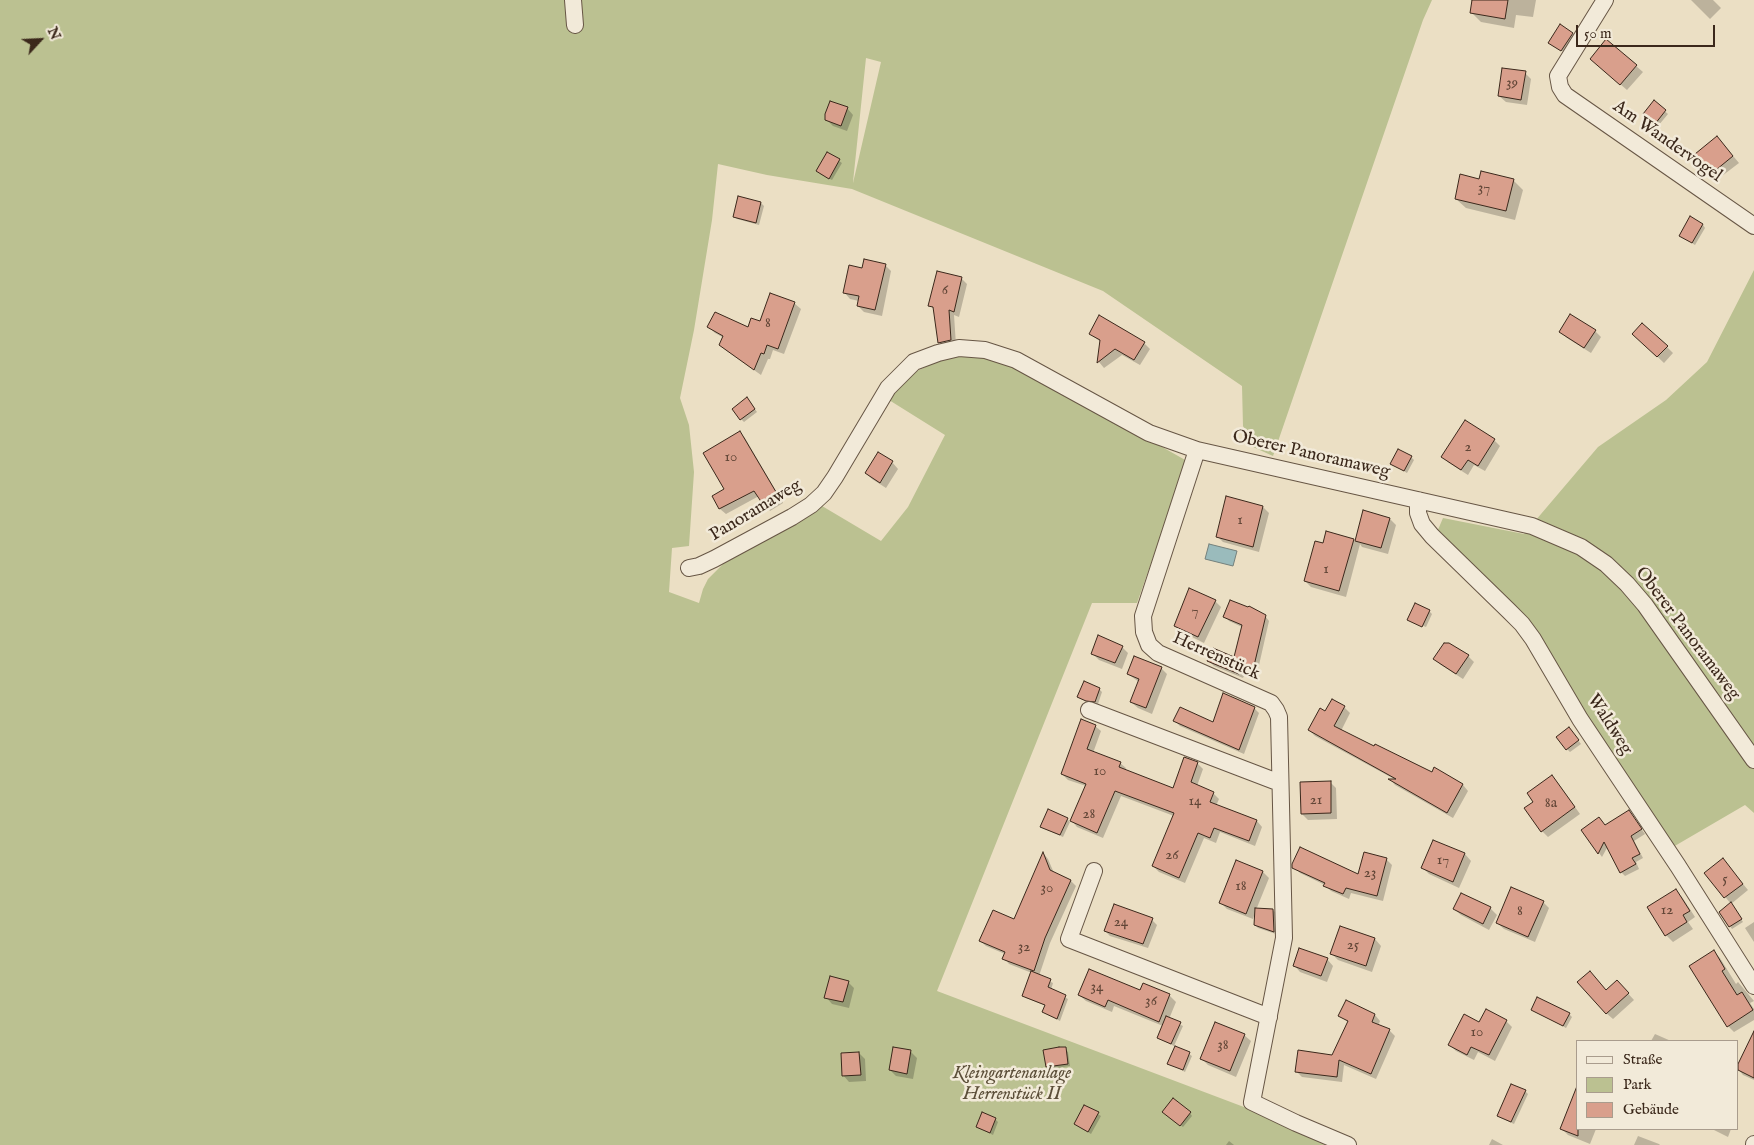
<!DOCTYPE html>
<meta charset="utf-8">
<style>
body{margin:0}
#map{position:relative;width:1754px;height:1145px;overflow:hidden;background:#ebdfc4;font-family:"IM FELL English",serif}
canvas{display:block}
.legend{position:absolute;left:1576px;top:1040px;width:162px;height:90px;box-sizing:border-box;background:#f2ead9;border:1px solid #a99c8d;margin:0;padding:6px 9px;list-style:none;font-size:15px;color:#3b281b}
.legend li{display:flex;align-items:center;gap:10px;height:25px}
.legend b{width:25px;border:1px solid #a99c8d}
.north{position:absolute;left:15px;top:15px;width:50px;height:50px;-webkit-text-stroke:4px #f2ead9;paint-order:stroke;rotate:65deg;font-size:14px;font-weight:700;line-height:20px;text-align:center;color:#3b281b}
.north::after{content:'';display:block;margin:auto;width:18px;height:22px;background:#3b281b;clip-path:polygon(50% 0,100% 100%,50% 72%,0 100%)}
.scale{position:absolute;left:1576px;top:25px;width:139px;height:22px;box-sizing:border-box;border:2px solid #3b281b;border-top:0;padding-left:6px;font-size:15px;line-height:18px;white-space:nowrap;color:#3b281b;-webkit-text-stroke:4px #f2ead9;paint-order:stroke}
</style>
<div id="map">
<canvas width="1754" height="1145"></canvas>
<ul class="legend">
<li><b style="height:6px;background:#f2ead9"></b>Straße</li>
<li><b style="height:14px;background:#bbc191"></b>Park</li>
<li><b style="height:14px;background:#d99f8c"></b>Gebäude</li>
</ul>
<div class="north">N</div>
<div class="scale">50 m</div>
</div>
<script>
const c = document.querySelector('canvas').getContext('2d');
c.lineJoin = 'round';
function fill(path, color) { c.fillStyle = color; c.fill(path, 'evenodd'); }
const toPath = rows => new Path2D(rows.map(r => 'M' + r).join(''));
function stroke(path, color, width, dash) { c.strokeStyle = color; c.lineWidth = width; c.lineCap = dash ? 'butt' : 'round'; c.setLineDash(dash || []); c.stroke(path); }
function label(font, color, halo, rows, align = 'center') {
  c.font = font + ' "IM FELL English",serif'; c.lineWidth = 5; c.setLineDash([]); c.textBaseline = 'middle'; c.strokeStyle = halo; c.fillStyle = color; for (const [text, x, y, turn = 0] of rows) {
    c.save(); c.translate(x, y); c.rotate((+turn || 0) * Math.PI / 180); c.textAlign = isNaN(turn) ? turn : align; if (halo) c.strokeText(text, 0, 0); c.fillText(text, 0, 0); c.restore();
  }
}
fill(toPath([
 [0,0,1432,0,1423,20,1273,456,1253,447,1243,426,1242,386,1103,291,852,189,767,175,718,164,712,220,694,330,680,398,689,425,694,472,689,546,672,548,669,592,699,603,703,589,708,579,723,564,817,503,881,541,908,507,945,435,889,400,894,392,915,372,940,360,964,356,991,358,1036,376,1187,461,1137,603,1092,603,937,991,1273,1118,1327,1145,0,1145],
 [866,58,881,62,853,183,853,182],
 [1754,270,1754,813,1745,805,1673,847,1528,623,1437,532,1443,518,1524,534,1598,447,1666,400,1707,362]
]), '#bbc191');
const water = toPath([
 [1209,544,1237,551,1233,566,1205,559,1209,544]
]);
fill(water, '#9abbbc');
stroke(water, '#74807c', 1);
fill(toPath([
 [1473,0,1536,0,1533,17,1516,15,1514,28,1481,22,1471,12],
 [1691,0,1713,0,1721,8,1710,19],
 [1572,34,1575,36,1565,53,1553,45],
 [1607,41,1643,72,1627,90,1598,65],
 [1525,73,1531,79,1527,105,1506,102,1499,96],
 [1654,102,1668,114,1658,126,1644,114],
 [847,108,853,115,847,131,833,126,826,119],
 [1723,144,1739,163,1718,179,1712,173],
 [827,153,842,163,832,180,820,174],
 [1513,180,1523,190,1515,220,1466,208,1456,199],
 [761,203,764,206,759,225,737,219,734,216],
 [1703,225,1705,228,1695,245,1684,238],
 [885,265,891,271,882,316,864,312,858,306,859,301,850,299,844,292,863,269],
 [961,278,967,284,959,317,954,315,956,345,944,348,939,342,935,310,930,305],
 [794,303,801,309,784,354,773,350,770,359,768,359,761,375,727,351,720,345,724,338,715,333,709,327,748,329],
 [1595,331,1601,337,1591,353,1567,338,1561,332],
 [1090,334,1144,343,1150,349,1140,365,1122,355,1104,368,1099,362,1101,342],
 [1640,340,1667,347,1673,353,1664,363],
 [750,402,757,412,744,422,741,419],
 [740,433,745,438,783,503,770,511,759,496,726,514,720,509,714,496,726,490],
 [1494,440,1500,446,1485,471,1474,465,1468,475,1449,463,1443,457],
 [1411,457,1414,460,1407,473,1392,464],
 [892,462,898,469,886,488,872,479,866,473],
 [1263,507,1269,513,1259,552,1223,542,1217,536],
 [1364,512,1390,519,1396,525,1388,554,1362,547,1360,544,1346,597,1311,587,1305,581,1324,545,1353,540,1356,542],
 [1215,601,1221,607,1204,643,1182,632,1175,626],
 [1429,611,1432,614,1426,627,1410,620],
 [1225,616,1265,616,1269,621,1257,674,1253,673,1253,676,1245,674,1243,678,1214,666,1209,661,1235,659,1242,627,1229,621],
 [1122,647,1128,653,1122,669,1099,660,1093,654],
 [1468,656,1474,662,1463,679,1441,665,1435,659],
 [1161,668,1167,674,1152,714,1138,708,1131,702,1139,682,1128,674],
 [1099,689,1102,692,1098,704,1090,703,1079,697],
 [1344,707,1350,713,1341,731,1432,773,1463,785,1468,791,1453,818,1395,785,1391,780,1396,780,1315,736,1309,730,1326,713],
 [1254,708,1259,713,1244,754,1180,726,1175,721,1214,723],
 [1095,726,1101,731,1093,753,1120,763,1126,768,1125,771,1173,790,1197,763,1203,769,1197,786,1213,793,1219,799,1216,806,1257,821,1262,827,1255,846,1220,832,1216,843,1204,838,1185,883,1159,872,1153,866,1174,816,1121,796,1103,838,1077,827,1072,821,1086,786,1068,780,1062,774],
 [1572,732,1581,744,1570,752,1567,749],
 [1330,782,1336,788,1337,819,1308,820,1302,814],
 [1558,783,1580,814,1548,837,1542,831],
 [1632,816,1645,834,1634,841,1643,858,1636,862,1639,869,1625,876,1621,872,1608,846,1602,857,1582,830,1606,826],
 [1067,819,1070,822,1063,837,1045,829,1042,827],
 [1434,841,1465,854,1471,861,1459,888,1429,874,1423,868],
 [1044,854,1048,859,1054,873,1071,881,1076,886,1050,943,1039,976,1053,983,1051,990,1068,999,1060,1021,1043,1012,1046,1006,1026,998,1023,995,1032,973,1009,964,1004,958,1005,954,986,946,980,941,1015,921],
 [1386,859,1392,865,1383,901,1351,893,1349,899,1331,891,1325,885,1300,873,1294,867,1359,876],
 [1723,860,1748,890,1731,904,1743,922,1732,929,1720,912,1731,904,1706,873],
 [1263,872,1269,878,1256,910,1273,910,1276,913,1276,934,1258,928,1255,925,1255,913,1253,919,1227,909,1221,903],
 [1676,891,1682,897,1695,917,1688,922,1693,929,1673,942,1666,935,1649,908],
 [1462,894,1490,908,1497,915,1489,930,1461,915,1454,909],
 [1543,902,1549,908,1535,942,1504,929,1497,923],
 [1152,920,1157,925,1148,948,1110,936,1105,931],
 [1754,922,1754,942,1745,928],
 [1340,928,1375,939,1381,946,1372,972,1338,960,1332,954],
 [1714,952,1720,958,1736,984,1738,982,1754,1001,1750,1003,1754,1009,1754,1020,1734,1032,1728,1026],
 [1327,959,1333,966,1327,982,1300,972,1294,965],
 [848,982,854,988,849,1008,832,1004,826,997],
 [1623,988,1634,1000,1613,1019,1606,1013,1606,991],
 [1079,995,1169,995,1176,1002,1169,1019,1183,1026,1174,1046,1158,1038,1163,1026,1114,1006,1112,1012,1086,1001],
 [1532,1009,1569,1014,1572,1017,1566,1028],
 [1375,1015,1380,1021,1378,1026,1389,1030,1395,1036,1376,1079,1344,1065,1342,1082,1302,1077,1296,1071,1333,1056,1349,1023,1340,1016],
 [1506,1021,1512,1027,1495,1061,1478,1052,1474,1060,1456,1051,1450,1045,1480,1023],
 [1655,1034,1671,1041,1651,1041],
 [1244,1035,1251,1041,1236,1077,1208,1065,1202,1059],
 [1750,1043,1754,1045,1754,1080,1743,1075,1738,1069],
 [894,1048,911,1052,917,1058,913,1079,896,1076,890,1070],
 [1065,1049,1068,1052,1070,1066,1050,1069,1047,1066],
 [859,1053,865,1059,866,1081,849,1082,843,1075],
 [1189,1054,1192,1056,1185,1072,1169,1063],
 [1525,1091,1528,1094,1514,1124,1501,1118,1498,1116],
 [1085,1106,1101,1116,1091,1134,1075,1124],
 [1190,1113,1192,1116,1183,1127,1167,1115],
 [995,1119,998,1122,993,1135,977,1127],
 [1561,1128,1578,1129,1596,1129,1590,1144,1568,1135],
 [1712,1129,1731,1129,1728,1137],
 [1638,1136,1659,1144,1660,1145,1634,1145],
 [1492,1139,1503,1145,1489,1145],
 [1229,1141,1234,1145,1226,1145]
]), '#0003');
const building = toPath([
 [1472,0,1508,0,1505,19,1470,13,1472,0],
 [1560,24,1573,33,1561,51,1548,43,1560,24],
 [1606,39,1637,65,1620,85,1590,59,1606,39],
 [1502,68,1526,71,1521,100,1498,96,1502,68],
 [1654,100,1666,110,1655,124,1643,114,1654,100],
 [830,101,848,107,841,126,825,120,825,114,830,101],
 [1717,136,1733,156,1711,174,1695,154,1717,136],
 [827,152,840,159,829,179,816,171,827,152],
 [1481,171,1514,179,1506,211,1455,199,1460,174,1479,179,1481,171],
 [738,196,761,202,756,223,733,217,738,196],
 [1690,216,1703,224,1692,243,1679,236,1690,216],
 [864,259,886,264,875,310,857,306,859,296,843,293,849,265,862,268,864,259],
 [937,271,962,277,954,312,949,310,951,340,938,343,933,307,928,306,937,271],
 [770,293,795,302,778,349,767,345,764,354,761,353,754,370,719,345,723,336,707,327,715,312,748,327,751,318,760,321,770,293],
 [1570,314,1596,330,1584,348,1559,332,1570,314],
 [1099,315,1145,342,1134,360,1115,349,1097,363,1100,340,1089,334,1099,315],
 [1642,323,1668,346,1657,357,1632,334,1642,323],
 [747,397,755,409,740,420,732,409,747,397],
 [1465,420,1495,439,1478,466,1468,460,1461,470,1441,457,1465,420],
 [740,431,779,497,764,506,754,491,719,509,712,496,724,489,703,453,740,431],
 [1398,449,1412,456,1404,471,1390,464,1398,449],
 [878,452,893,461,880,483,865,473,878,452],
 [1226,496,1263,506,1253,547,1216,537,1226,496],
 [1363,510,1390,518,1381,548,1355,541,1363,510],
 [1326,531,1354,539,1339,591,1304,581,1315,541,1323,543,1326,531],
 [1189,588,1216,600,1198,637,1174,626,1189,588],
 [1230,600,1248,607,1249,606,1266,615,1253,670,1249,669,1248,672,1240,670,1239,674,1207,661,1213,648,1234,657,1242,625,1223,617,1230,600],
 [1415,603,1430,610,1422,627,1407,620,1415,603],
 [1098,635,1123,646,1115,663,1091,654,1098,635],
 [1444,643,1449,643,1469,655,1456,674,1433,659,1444,643],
 [1134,656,1162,667,1146,708,1130,702,1139,679,1127,674,1134,656],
 [1084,681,1100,688,1095,702,1086,701,1077,697,1084,681],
 [1223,693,1255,707,1239,750,1173,721,1180,707,1213,722,1223,693],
 [1332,699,1345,706,1334,726,1374,746,1375,744,1432,772,1434,767,1463,784,1447,813,1388,779,1396,779,1308,730,1320,708,1325,711,1332,699],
 [1081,719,1096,725,1087,749,1121,762,1119,767,1173,788,1184,757,1198,762,1191,782,1214,792,1210,802,1257,820,1249,841,1214,828,1210,838,1198,833,1179,878,1152,866,1174,813,1115,791,1097,833,1070,821,1086,784,1061,774,1081,719],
 [1569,727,1579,740,1566,750,1556,737,1569,727],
 [1552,775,1575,807,1541,832,1524,808,1533,802,1527,793,1552,775],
 [1331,781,1331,813,1301,814,1300,782,1331,781],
 [1048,809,1068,818,1060,835,1040,827,1048,809],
 [1629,810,1642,829,1631,836,1640,854,1632,858,1636,864,1620,873,1604,842,1598,854,1581,830,1599,817,1605,825,1629,810],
 [1433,840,1465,853,1453,882,1421,868,1433,840],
 [1300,847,1358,874,1364,852,1387,858,1377,896,1346,888,1343,894,1323,886,1325,883,1292,868,1292,864,1300,847],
 [1043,852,1050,870,1071,880,1045,938,1034,971,1002,959,1005,952,979,941,993,910,1014,919,1043,852],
 [1723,858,1743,884,1724,898,1704,873,1723,858],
 [1236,860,1263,871,1246,914,1219,903,1236,860],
 [1511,887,1544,901,1528,937,1496,923,1511,887],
 [1676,889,1690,911,1683,915,1687,922,1665,936,1647,907,1676,889],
 [1461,893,1491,907,1483,924,1453,909,1461,893],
 [1731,902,1742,919,1729,927,1719,912,1731,902],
 [1114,904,1153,918,1143,944,1104,931,1114,904],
 [1255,908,1273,909,1274,932,1254,925,1255,908],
 [1340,926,1375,938,1366,966,1330,954,1340,926],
 [1299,948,1328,958,1321,976,1293,966,1299,948],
 [1714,950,1725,969,1722,971,1737,995,1742,992,1753,1010,1727,1027,1689,966,1714,950],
 [1089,969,1140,990,1143,983,1170,994,1159,1022,1108,1000,1105,1007,1078,995,1089,969],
 [1031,971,1051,979,1048,987,1066,995,1057,1019,1042,1012,1045,1005,1022,996,1031,971],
 [1590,971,1606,990,1617,980,1629,993,1606,1014,1577,982,1590,971],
 [830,976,849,981,843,1002,824,998,830,976],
 [1537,997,1570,1013,1563,1026,1531,1010,1537,997],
 [1346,1000,1375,1014,1372,1022,1390,1029,1371,1074,1339,1060,1337,1077,1295,1072,1298,1050,1332,1055,1348,1021,1338,1016,1346,1000],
 [1486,1009,1507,1020,1489,1055,1471,1047,1467,1055,1448,1045,1464,1014,1479,1022,1486,1009],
 [1166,1016,1181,1022,1171,1044,1157,1038,1166,1016],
 [1215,1022,1245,1034,1230,1071,1200,1059,1215,1022],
 [1754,1031,1754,1078,1738,1070,1738,1064,1754,1031],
 [1175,1046,1190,1052,1183,1070,1167,1064,1175,1046],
 [893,1047,911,1050,907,1074,889,1070,893,1047],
 [1059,1047,1066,1047,1068,1064,1046,1067,1043,1050,1059,1047],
 [859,1052,861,1075,842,1076,841,1053,859,1052],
 [1511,1084,1526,1090,1511,1122,1497,1116,1511,1084],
 [1577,1086,1578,1086,1578,1136,1560,1129,1577,1086],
 [1173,1098,1191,1112,1180,1126,1162,1112,1173,1098],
 [1084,1105,1099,1112,1088,1132,1074,1124,1084,1105],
 [982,1112,996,1118,990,1133,976,1127,982,1112]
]);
fill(building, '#d99f8c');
stroke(building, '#3b281b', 1);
const minor = toPath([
 [573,0,575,25],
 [1605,0,1558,76,1560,87,1565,95,1754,226],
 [1197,450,1143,616,1144,632,1149,645,1158,653,1271,703,1276,710,1279,717,1284,938,1252,1102,1296,1123,1348,1145],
 [1418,500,1418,513,1422,524,1432,536,1509,611,1522,624,1533,639,1580,719,1678,866,1754,986],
 [689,568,699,566,714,559,792,517,811,505,824,493,835,477,888,388,914,362,938,353,959,348,985,350,1016,360,1149,433,1197,450,1532,526,1581,547,1606,564,1627,584,1645,605,1754,760],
 [1089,710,1280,783],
 [1094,871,1069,939,1269,1017],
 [1754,1145,1754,1144]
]);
stroke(minor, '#675645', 18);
stroke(minor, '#f2ead9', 16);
label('15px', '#624637', null, [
 ["39",1512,84],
 ["37",1484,189],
 ["6",945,291],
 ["8",768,324],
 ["2",1468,448],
 ["10",731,458],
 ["1",1240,521],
 ["1",1326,570],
 ["7",1195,612],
 ["10",1100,772],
 ["21",1316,801],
 ["14",1195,802],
 ["8a",1551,804],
 ["28",1089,815],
 ["26",1172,856],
 ["17",1443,861],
 ["23",1370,874],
 ["5",1725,880],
 ["18",1241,887],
 ["30",1047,889],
 ["12",1667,911],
 ["8",1520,912],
 ["24",1121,923],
 ["25",1353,946],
 ["32",1024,948],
 ["34",1097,988],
 ["36",1151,1002],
 ["10",1477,1033],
 ["38",1223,1046]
]);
label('18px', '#3b281b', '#f2ead9', [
 ["Am Wandervogel",1667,142,35],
 ["Oberer Panoramaweg",1311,455,13],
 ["Panoramaweg",756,511,-31],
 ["Oberer Panoramaweg",1687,634,53],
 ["Herrenstück",1216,657,24],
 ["Waldweg",1609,725,57]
]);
label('italic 18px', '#5b4e38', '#f2ead9', [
 ["Kleingartenanlage",1012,1074],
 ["Herrenstück II",1012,1095]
]);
</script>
